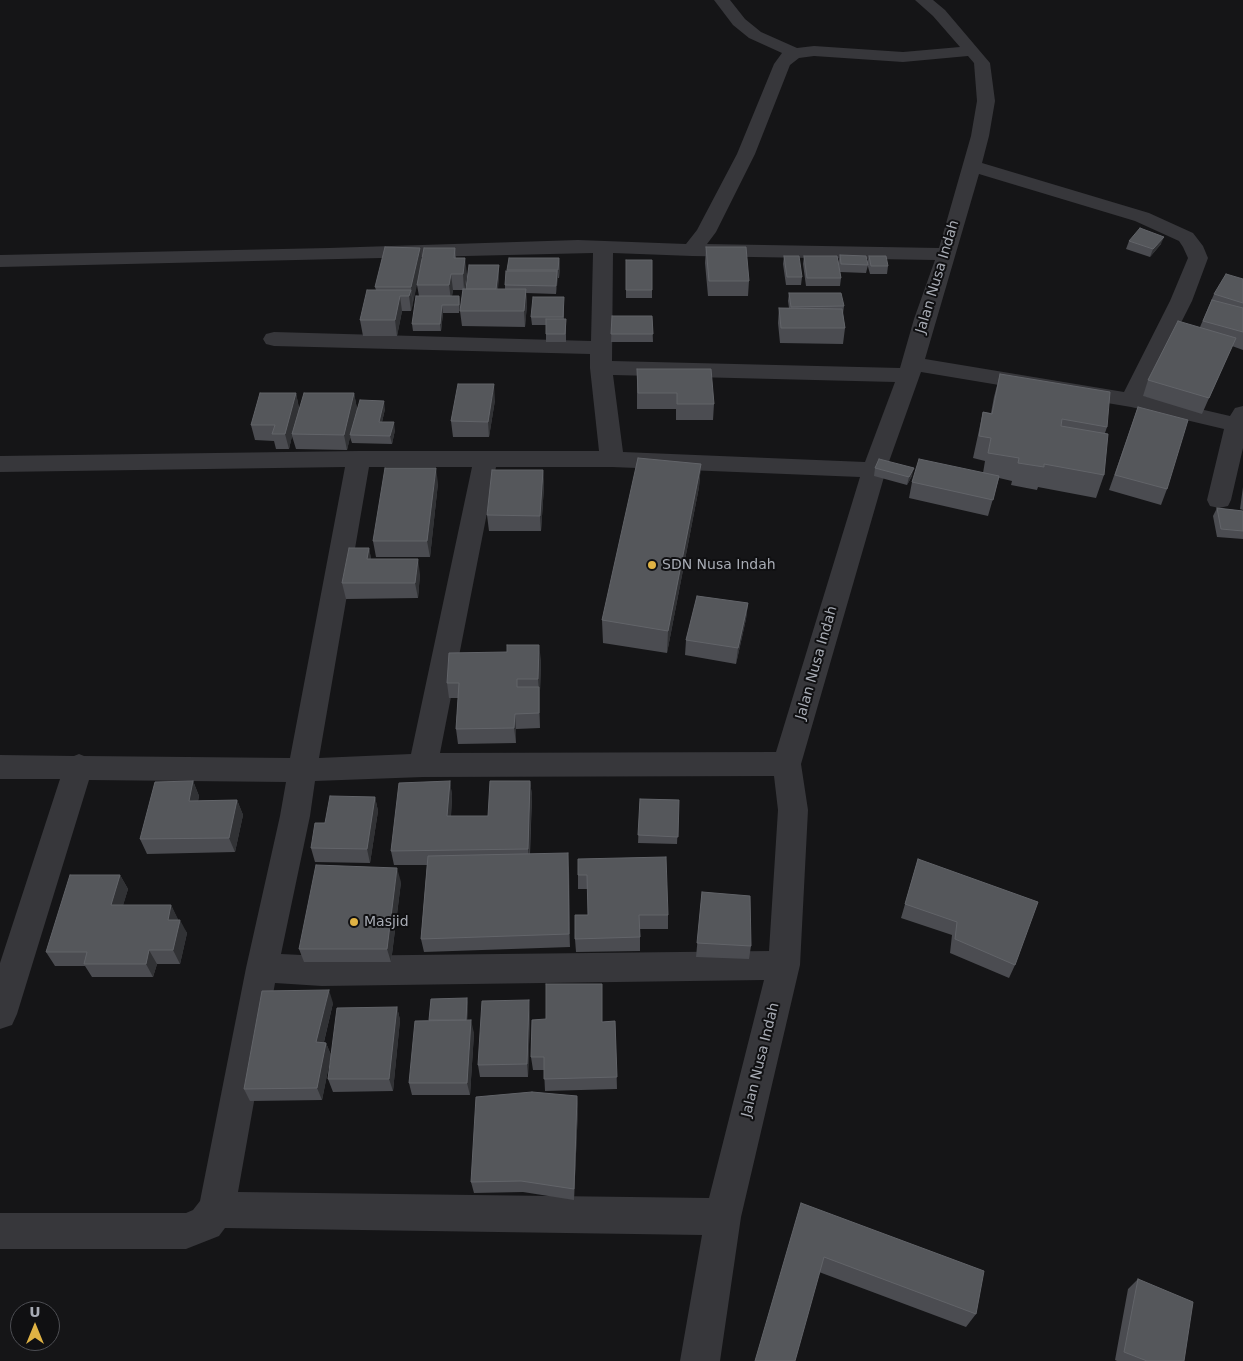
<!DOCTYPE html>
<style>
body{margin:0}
#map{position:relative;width:1243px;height:1361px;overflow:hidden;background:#151517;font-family:"DejaVu Sans",sans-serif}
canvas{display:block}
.north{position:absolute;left:10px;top:1301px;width:50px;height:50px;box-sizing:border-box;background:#101012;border:1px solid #4d4e53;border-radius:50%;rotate:0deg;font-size:14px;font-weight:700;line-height:20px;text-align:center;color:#a8acb5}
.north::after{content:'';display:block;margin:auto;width:18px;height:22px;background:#e0b344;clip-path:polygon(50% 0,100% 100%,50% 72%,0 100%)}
</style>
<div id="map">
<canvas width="1243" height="1361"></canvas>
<div class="north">U</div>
</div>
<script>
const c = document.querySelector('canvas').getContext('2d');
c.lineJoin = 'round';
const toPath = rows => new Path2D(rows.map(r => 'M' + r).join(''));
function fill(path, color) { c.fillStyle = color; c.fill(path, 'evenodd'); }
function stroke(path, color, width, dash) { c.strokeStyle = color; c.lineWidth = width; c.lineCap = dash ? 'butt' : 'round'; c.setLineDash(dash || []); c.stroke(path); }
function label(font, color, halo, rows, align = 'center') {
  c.font = font + ' "DejaVu Sans",sans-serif'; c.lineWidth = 4; c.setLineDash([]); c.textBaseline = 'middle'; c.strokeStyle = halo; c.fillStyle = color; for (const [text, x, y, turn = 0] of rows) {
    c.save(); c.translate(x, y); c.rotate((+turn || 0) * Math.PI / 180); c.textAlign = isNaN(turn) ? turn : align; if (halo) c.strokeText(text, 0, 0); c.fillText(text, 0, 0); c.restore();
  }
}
fill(toPath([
 [714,0,730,0,745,19,761,32,797,48,814,46,903,52,960,47,933,16,915,0,933,0,945,10,990,63,995,101,989,136,982,163,1149,213,1193,233,1203,246,1208,258,1192,301,1144,396,1230,416,1235,408,1243,406,1243,448,1231,500,1228,506,1219,508,1210,506,1207,500,1224,429,1131,407,921,372,886,470,801,764,808,810,800,965,741,1217,720,1361,680,1361,702,1235,225,1228,219,1236,186,1249,0,1249,0,1213,186,1213,193,1210,200,1201,246,968,280,816,286,782,89,780,17,1014,12,1025,0,1029,0,963,60,779,0,779,0,755,74,756,79,754,84,756,290,758,345,467,0,472,0,456,358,451,599,451,590,368,590,354,274,346,266,344,263,339,266,334,274,332,591,341,593,253,0,267,0,255,329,248,578,240,686,244,697,230,737,154,774,64,782,53,749,38,733,25,714,0],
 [814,56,903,62,968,56,974,63,977,101,971,136,939,248,707,244,716,232,755,154,790,65,799,58,814,56],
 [979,174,1135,221,1179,241,1183,247,1188,258,1170,301,1124,392,925,359,979,174],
 [613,253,692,256,935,260,914,319,900,368,612,361,613,253],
 [613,375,895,382,865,462,623,452,613,375],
 [369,467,472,467,411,754,319,758,369,467],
 [496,467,612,467,860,477,776,752,440,753,496,467],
 [774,776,778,810,769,951,322,956,281,954,310,816,315,781,423,777,774,776],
 [764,980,709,1198,238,1192,275,983,322,986,764,980]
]), '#37373b');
fill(toPath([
 [1129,241,1161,244,1150,257,1126,249],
 [706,247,749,281,748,296,708,296,705,263],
 [455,248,456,258,467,274,465,289,466,289,499,265,499,272,498,289,505,289,505,285,509,258,559,258,560,266,559,278,557,278,556,294,526,293,527,304,525,327,462,326,460,311,463,290,453,290,452,296,459,296,460,304,459,313,443,313,441,331,413,331,412,324,419,296,417,285,418,278,411,311,402,311,397,336,363,336,360,320,376,290,375,287,421,262],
 [840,255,868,265,866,273,840,272,841,278,840,286,806,286,803,264,804,256,839,271,838,263],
 [784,256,802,277,801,285,786,285,783,264],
 [869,256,888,266,887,274,870,274,867,263],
 [626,260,652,260,652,298,626,298],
 [1243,279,1243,350,1232,346,1202,414,1143,396,1148,380,1200,327,1214,294],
 [789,293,844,306,843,314,845,328,843,344,780,343,778,323,779,308,789,308,788,301],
 [564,305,564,319,566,326,566,342,546,342,546,325,532,325,531,317],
 [612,316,652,316,653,342,611,342],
 [637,369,714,404,713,420,676,420,676,409,637,409],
 [1000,374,1107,427,1105,433,1104,475,1096,498,1038,487,1037,490,1011,485,1012,481,999,478,988,516,909,498,912,482,983,473,985,461,973,458,983,412,991,413,994,397],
 [296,393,299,408,354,393,357,409,385,409,382,422,395,430,392,444,352,443,350,437,347,450,296,449,292,436,289,449,276,449,274,441,255,440,251,425],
 [495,400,489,437,453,437,451,421],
 [1138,407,1167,489,1161,505,1109,490],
 [701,464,699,487,667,653,603,643,602,620],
 [875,468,912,476,907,485,874,476],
 [543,470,544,486,541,531,489,531,487,515],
 [438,483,430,557,376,557,373,541],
 [1243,487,1243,510,1240,509],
 [1217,508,1243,511,1243,539,1217,537,1213,516],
 [369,548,371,559,420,574,418,598,346,599,342,583],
 [748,603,746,619,736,664,685,655,686,640],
 [541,660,540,691,540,728,516,729,516,743,458,744,456,729,458,698,449,698,447,683],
 [193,781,199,796,198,801,237,800,243,815,235,852,147,854,140,839],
 [450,781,452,796,451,816,488,816,530,781,532,796,530,854,569,867,570,947,424,952,421,939,427,865,394,865,391,851],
 [375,797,378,811,370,863,315,862,311,848,325,823],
 [640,799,679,800,677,844,638,843],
 [578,859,668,915,668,929,640,929,640,951,576,952,575,939,588,915,588,889,578,889],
 [918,859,1015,965,1009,978,950,953,952,935,901,918],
 [120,875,128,889,123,905,171,905,178,920,187,933,180,964,157,964,153,977,92,977,85,966,55,966,46,952],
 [401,882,391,962,304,962,299,949],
 [702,892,751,946,749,959,696,957],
 [467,998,468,1005,467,1020,474,1033,470,1095,412,1095,409,1083,429,1020],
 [333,1003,324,1042,326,1043,331,1055,322,1100,250,1101,244,1089],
 [397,1007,400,1020,393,1091,333,1092,328,1079],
 [530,1013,528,1077,480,1077,478,1065],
 [615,1021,617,1089,545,1091,544,1070,533,1070,531,1057,603,1022],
 [577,1096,578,1108,574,1200,523,1192,474,1193,471,1182],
 [801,1203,976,1314,966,1327,819,1272],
 [1138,1279,1184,1361,1117,1361,1115,1360,1128,1289]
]), '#4b4c51');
fill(toPath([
 [1164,237,1161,244,1150,257,1153,249],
 [420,248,422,263,413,303,411,287],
 [465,258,467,274,464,290,463,274],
 [559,258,560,266,559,278,558,270],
 [499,265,499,272,497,300,496,292],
 [557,271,558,279,556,294,556,286],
 [451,274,453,290,451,300,449,285],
 [526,289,527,304,525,327,524,311],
 [411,290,413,305,411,311,409,296],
 [400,296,402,311,397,336,395,320],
 [459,296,460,304,459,313],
 [442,305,443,313,441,331,440,324],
 [494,384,495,400,489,437,488,422],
 [296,393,299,409,292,434,292,436,289,449,285,434],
 [354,393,357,409,347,450,344,435],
 [384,401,385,409,380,430,379,422],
 [394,422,395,430,392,444,390,436],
 [701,464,699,487,667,653,668,631],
 [436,468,438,483,430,557,427,541],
 [914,468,912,476,907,485,909,477],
 [543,470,544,486,541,531,540,516],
 [369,548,372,564,367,559],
 [418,559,420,574,418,598,415,583],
 [748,603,746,619,736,664,738,648],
 [539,645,541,660,540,691,540,728,539,713,539,691,538,679],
 [515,714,516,729,516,743,514,728],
 [193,781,199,796,195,815,189,801],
 [450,781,452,796,450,831,447,816],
 [530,781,532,796,529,864,528,849],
 [375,797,378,811,370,863,367,849],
 [237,800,243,815,235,852,229,838],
 [568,853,569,867,570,947,569,934],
 [397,868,401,882,391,962,387,949],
 [120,875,128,889,119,919,111,905],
 [171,905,178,919,175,933,168,920],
 [180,920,187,933,180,964,173,950],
 [149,950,157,964,153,977,146,964],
 [329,990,333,1003,321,1054,316,1042],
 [467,998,468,1005,467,1027,466,1021],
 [529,1000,530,1013,528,1077,527,1064],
 [397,1007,400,1020,393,1091,389,1079],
 [471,1020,474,1033,470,1095,467,1083],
 [326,1043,331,1055,322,1100,317,1088],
 [577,1096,578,1108,574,1200,574,1189]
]), '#313235');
const building = toPath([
 [1140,228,1164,237,1153,249,1129,241,1140,228],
 [385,247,420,248,411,287,375,287,385,247],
 [706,247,746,247,749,281,709,281,706,247],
 [424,248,455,248,454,258,465,258,463,274,451,274,449,285,417,285,424,248],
 [840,255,866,256,868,265,841,264,840,255],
 [784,256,799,256,802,277,787,277,784,256],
 [804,256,837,256,841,278,807,278,804,256],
 [869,256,886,256,888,266,871,266,869,256],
 [509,258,559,258,558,270,507,270,509,258],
 [626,260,652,260,652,290,626,290,626,260],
 [469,265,499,265,496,289,466,289,469,265],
 [506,271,557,271,556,286,505,285,506,271],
 [1226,274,1243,279,1243,303,1214,294,1226,274],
 [463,289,526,289,524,311,460,311,463,289],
 [367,290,411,290,409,296,400,296,395,320,360,320,367,290],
 [789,293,841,293,844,306,791,307,789,293],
 [416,296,459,296,459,305,442,305,440,324,412,324,416,296],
 [533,297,564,297,563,317,531,317,533,297],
 [1212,300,1243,308,1243,332,1203,321,1212,300],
 [779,308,842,309,845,328,781,328,779,308],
 [612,316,652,316,653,334,611,334,612,316],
 [546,319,566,319,565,334,546,334,546,319],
 [1178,321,1236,338,1209,398,1148,380,1178,321],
 [637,369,711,369,714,404,677,404,677,393,638,393,637,369],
 [1000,374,1110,392,1107,427,1062,419,1061,426,1108,434,1104,475,1044,464,1044,467,1018,463,1019,458,988,453,991,438,979,436,983,412,992,414,1000,374],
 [458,384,494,384,488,422,451,421,458,384],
 [260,393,296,393,285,434,272,434,275,425,251,425,260,393],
 [304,393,354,393,344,435,292,434,304,393],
 [360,400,384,401,379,422,394,422,390,436,350,435,360,400],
 [1138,407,1188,420,1167,489,1115,475,1138,407],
 [638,458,701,464,668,631,602,620,638,458],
 [879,459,914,468,909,477,875,468,879,459],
 [919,459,999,476,993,500,912,482,919,459],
 [385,468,436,468,427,541,373,541,385,468],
 [492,470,543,470,540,516,487,515,492,470],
 [1217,508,1243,511,1243,531,1221,529,1217,508],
 [349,548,369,548,367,559,418,559,415,583,342,583,349,548],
 [697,596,748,603,738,648,686,640,697,596],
 [507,645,539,645,538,679,517,679,517,687,539,687,539,713,515,714,514,728,456,729,459,683,447,683,449,653,507,652,507,645],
 [193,781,189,801,237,800,229,838,140,839,155,782,193,781],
 [450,781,447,816,488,816,490,781,530,781,528,849,391,851,399,783,450,781],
 [330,796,375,797,367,849,311,848,315,823,325,823,330,796],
 [640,799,679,800,678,837,638,835,640,799],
 [568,853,569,934,421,939,428,856,568,853],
 [666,857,668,915,639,915,640,937,575,939,575,915,588,915,587,875,578,875,578,859,666,857],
 [918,859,1038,902,1015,965,955,939,957,922,905,904,918,859],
 [316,865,397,868,387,949,299,949,316,865],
 [70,875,120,875,111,905,171,905,168,920,180,920,173,950,149,950,146,964,84,964,87,952,46,952,70,875],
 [702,892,750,896,751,946,697,943,702,892],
 [546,984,602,984,602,1022,615,1021,617,1077,544,1079,544,1057,531,1057,532,1020,546,1019,546,984],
 [329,990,316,1042,326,1043,317,1088,244,1089,262,991,329,990],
 [467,998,466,1020,429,1020,431,999,467,998],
 [529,1000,527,1064,478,1065,482,1001,529,1000],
 [397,1007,389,1079,328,1079,337,1008,397,1007],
 [471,1020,467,1083,409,1083,415,1021,471,1020],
 [532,1092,577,1096,574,1189,521,1181,471,1182,476,1097,532,1092],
 [801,1203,984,1271,976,1314,824,1257,795,1361,755,1361,801,1203],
 [1138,1279,1193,1302,1184,1361,1147,1361,1124,1352,1138,1279]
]);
fill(building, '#55575b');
stroke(building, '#626469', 1);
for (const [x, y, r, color] of [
 [652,565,5,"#e0b344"],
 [354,922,5,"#e0b344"]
]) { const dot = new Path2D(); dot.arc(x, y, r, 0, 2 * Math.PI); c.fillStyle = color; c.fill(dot); stroke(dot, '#101012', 2); }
label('14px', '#a8acb5', '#101012', [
 ["Jalan Nusa Indah",938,277,-73],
 ["Jalan Nusa Indah",817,663,-74],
 ["Jalan Nusa Indah",761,1060,-76]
]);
label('14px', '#a8acb5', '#101012', [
 ["SDN Nusa Indah",662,565],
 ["Masjid",364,922]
], 'left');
</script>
